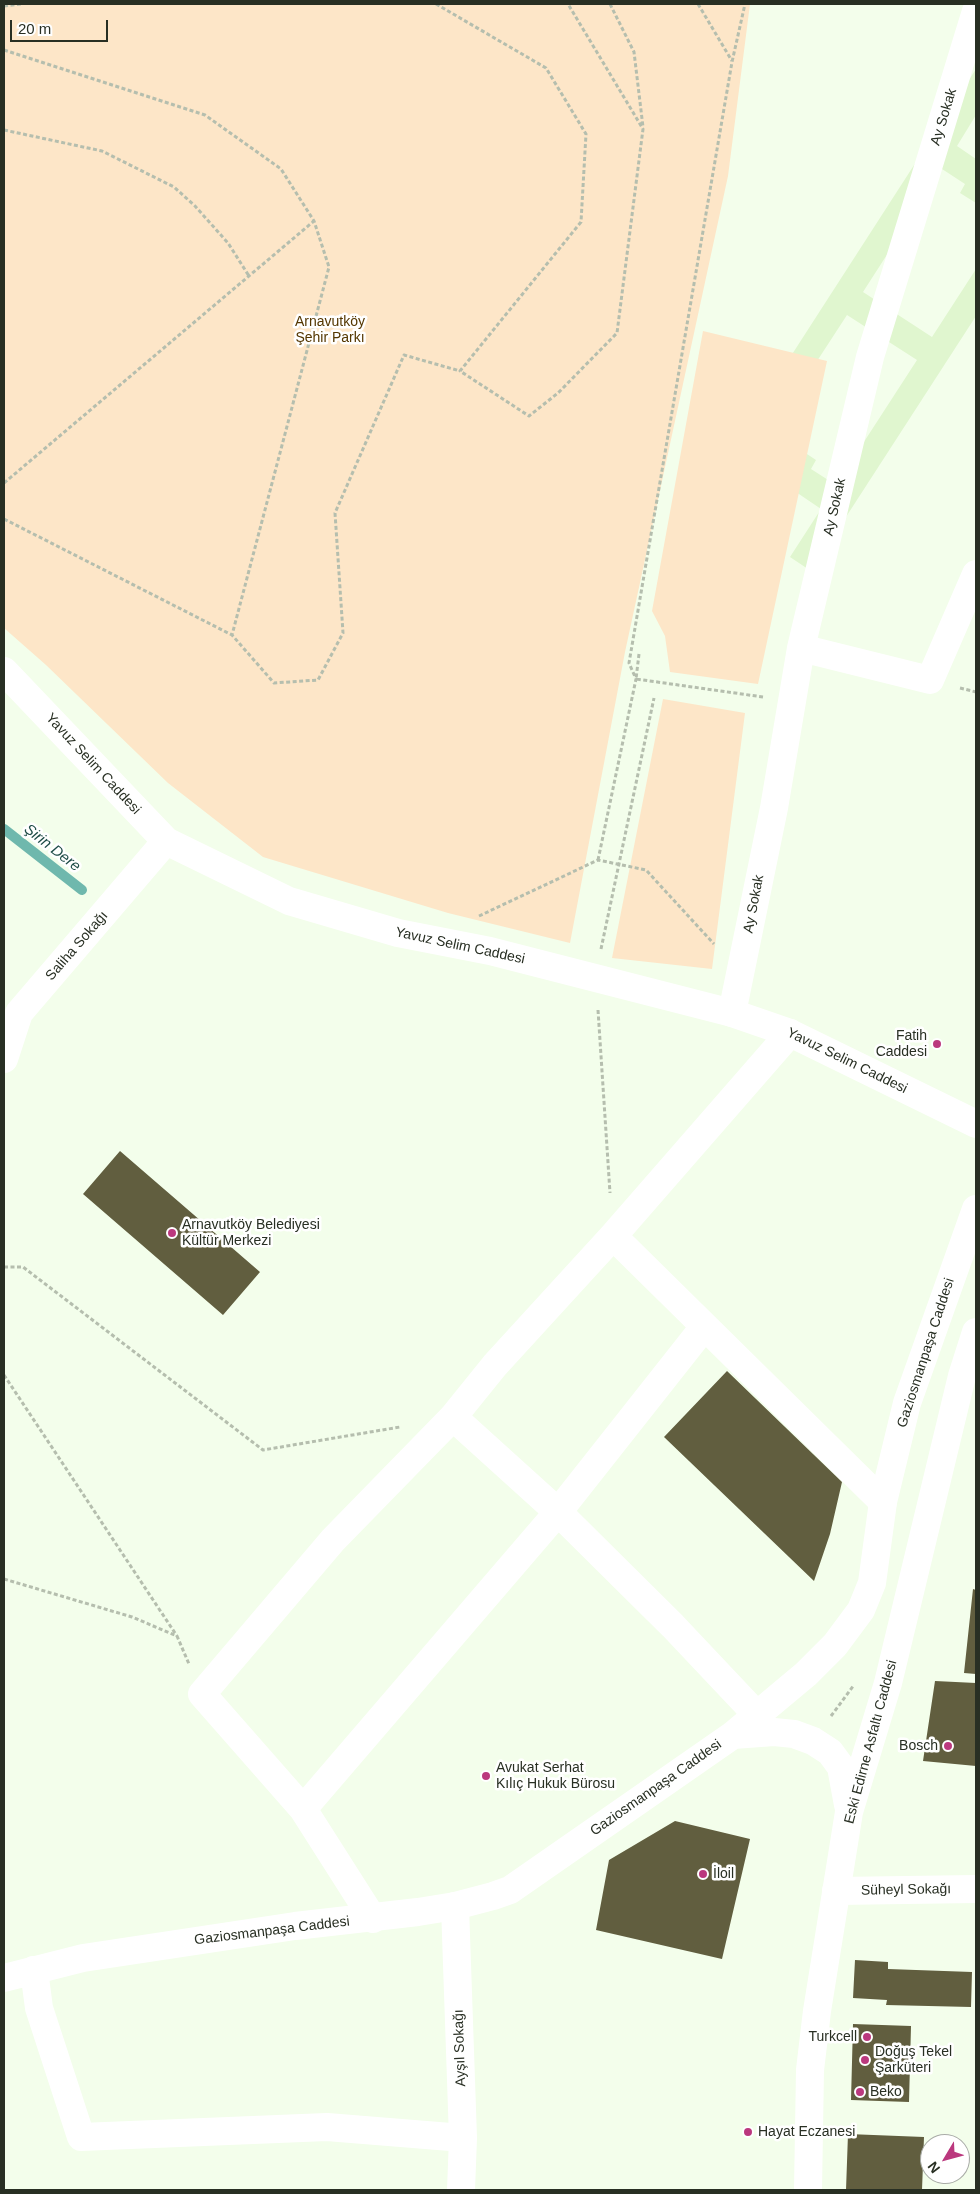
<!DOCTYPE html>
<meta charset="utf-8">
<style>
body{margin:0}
#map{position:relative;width:980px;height:2194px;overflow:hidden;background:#f3feeb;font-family:Helvetica,sans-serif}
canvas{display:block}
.frame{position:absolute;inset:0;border:5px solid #282f23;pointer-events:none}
.north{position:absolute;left:920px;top:2134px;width:50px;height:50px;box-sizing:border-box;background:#fff;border:1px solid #a9aca7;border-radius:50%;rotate:233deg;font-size:14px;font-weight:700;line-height:20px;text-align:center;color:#282f23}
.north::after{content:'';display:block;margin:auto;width:18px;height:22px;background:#bb387e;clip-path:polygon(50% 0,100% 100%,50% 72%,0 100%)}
.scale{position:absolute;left:10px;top:20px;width:98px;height:22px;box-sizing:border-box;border:2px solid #282f23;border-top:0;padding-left:6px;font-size:15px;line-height:18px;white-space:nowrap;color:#282f23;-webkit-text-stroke:4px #fff;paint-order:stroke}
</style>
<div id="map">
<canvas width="980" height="2194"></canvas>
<div class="frame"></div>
<div class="north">N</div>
<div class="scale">20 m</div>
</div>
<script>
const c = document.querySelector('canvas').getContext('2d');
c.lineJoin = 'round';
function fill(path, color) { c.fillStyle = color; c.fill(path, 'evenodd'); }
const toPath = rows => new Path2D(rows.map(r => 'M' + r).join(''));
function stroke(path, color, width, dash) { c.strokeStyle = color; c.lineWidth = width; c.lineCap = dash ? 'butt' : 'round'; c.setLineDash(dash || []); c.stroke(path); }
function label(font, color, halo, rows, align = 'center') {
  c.font = font + ' Helvetica,sans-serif'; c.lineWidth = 5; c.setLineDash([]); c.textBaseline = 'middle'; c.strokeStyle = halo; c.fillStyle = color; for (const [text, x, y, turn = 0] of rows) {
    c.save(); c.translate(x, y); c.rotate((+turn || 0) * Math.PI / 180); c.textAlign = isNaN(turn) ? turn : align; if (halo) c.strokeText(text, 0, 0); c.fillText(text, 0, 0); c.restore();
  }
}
fill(toPath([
 [976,69,976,115,957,146,976,159,976,203,960,193,965,184,942,169,863,292,932,337,976,269,976,316,811,571,790,557,821,509,796,492,700,497],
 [847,315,917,360,836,485,811,469,816,460,795,446,765,441]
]), '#e0f6cf');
fill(toPath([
 [4,4,750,4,728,176,625,652,570,943,448,913,263,857,168,783,46,665,4,628],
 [703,331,827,361,758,684,670,672,665,636,652,611],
 [663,699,745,713,712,969,612,958]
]), '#fde6c8');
stroke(toPath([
 [4,829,82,890]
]), '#6fb8ad', 10);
fill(toPath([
 [120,1151,260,1272,223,1315,83,1194],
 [727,1371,842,1482,830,1534,814,1581,664,1437],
 [973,1589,976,1590,976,1674,964,1673],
 [935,1681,976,1683,976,1766,923,1761],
 [675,1821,750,1839,722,1959,596,1930,609,1860],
 [855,1960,888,1962,888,1969,972,1972,971,2007,886,2005,887,2000,853,1998],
 [853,2024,911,2026,909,2102,851,2100],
 [848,2134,924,2137,922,2190,846,2190]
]), '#615e3f');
stroke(toPath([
 [436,4,546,68,586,134,581,222,460,371,529,416,558,393,617,333,643,129,568,4],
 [610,4,634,52,643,127],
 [698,4,732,61],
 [4,6,22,4],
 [4,50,205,115,281,169,314,221,329,267,232,635,274,683,318,680,343,633,335,513,404,355,460,371],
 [4,130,102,151,174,187,195,206,228,243,249,276],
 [4,483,314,221],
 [4,519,232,635],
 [639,654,636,679,763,697],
 [960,688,976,692],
 [598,860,636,679,629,663,732,62,745,4],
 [479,916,598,860,646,870,714,944],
 [601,949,654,698],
 [598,1010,610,1193],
 [4,1267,23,1267,263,1450,400,1427],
 [4,1375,177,1636],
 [4,1579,132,1617,177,1636,189,1664],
 [831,1716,854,1685]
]), '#b5beae', 3, [4, 2.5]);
stroke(toPath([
 [801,648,930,680,976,574],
 [732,1013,774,808,801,648,870,357,976,11],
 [4,1059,19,1013,166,841],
 [613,1236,883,1502],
 [453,1417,558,1512,673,1626,757,1715],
 [303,1809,202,1694,333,1540,453,1417,495,1365,613,1236,790,1033],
 [836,1891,976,1889],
 [455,1906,463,2138,461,2190],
 [373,1919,303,1809,558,1512,704,1327],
 [34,1970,39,2008,81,2137,327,2127,463,2138]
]), '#fff', 28);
stroke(toPath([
 [4,671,166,841,289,901,398,933,490,951,732,1013,790,1033,976,1124],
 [733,1735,774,1732,794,1734,813,1741,830,1752,841,1767,848,1805],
 [4,1978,83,1958,295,1926,418,1912,455,1906,493,1896,510,1890,733,1735,806,1674,835,1645,861,1610,872,1583,883,1502,907,1403,976,1209],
 [808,2190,810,2070,817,2011,849,1812,888,1683,962,1376,976,1332]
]), '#fff', 28);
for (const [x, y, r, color] of [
 [937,1044,5,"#bb387e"],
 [172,1233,5,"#bb387e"],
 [948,1746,5,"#bb387e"],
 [486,1776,5,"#bb387e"],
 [703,1874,5,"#bb387e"],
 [867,2037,5,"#bb387e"],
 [865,2060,5,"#bb387e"],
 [860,2092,5,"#bb387e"],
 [748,2132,5,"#bb387e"]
]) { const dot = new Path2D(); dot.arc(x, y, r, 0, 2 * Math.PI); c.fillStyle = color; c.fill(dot); stroke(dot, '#fff', 2); }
label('14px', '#282f23', '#fff', [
 ["Ay Sokak",944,117,-73],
 ["Ay Sokak",835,507,-77],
 ["Yavuz Selim Caddesi",93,764,47],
 ["Ay Sokak",754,904,-79],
 ["Saliha Sokağı",77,946,-49],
 ["Yavuz Selim Caddesi",460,946,12],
 ["Yavuz Selim Caddesi",847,1061,26],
 ["Gaziosmanpaşa Caddesi",926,1353,-72],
 ["Eski Edirne Asfaltı Caddesi",871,1742,-75],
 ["Gaziosmanpaşa Caddesi",656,1788,-35],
 ["Süheyl Sokağı",906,1890,-1],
 ["Gaziosmanpaşa Caddesi",272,1931,-7],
 ["Ayşıl Sokağı",460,2048,-92]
]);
label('14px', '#543700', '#fff', [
 ["Arnavutköy",330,322],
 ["Şehir Parkı",330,338]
]);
label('14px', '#282f23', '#fff', [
 ["Fatih",927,1036,"right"],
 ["Caddesi",927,1052,"right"],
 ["Arnavutköy Belediyesi",182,1225],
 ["Kültür Merkezi",182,1241],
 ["Bosch",938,1746,"right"],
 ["Avukat Serhat",496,1768],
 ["Kılıç Hukuk Bürosu",496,1784],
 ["İloil",713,1874],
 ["Turkcell",857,2037,"right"],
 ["Doğuş Tekel",875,2052],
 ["Şarküteri",875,2068],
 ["Beko",870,2092],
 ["Hayat Eczanesi",758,2132]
], 'left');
label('italic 15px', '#1e4c47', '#fff', [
 ["Şirin Dere",52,848,38]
]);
</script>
